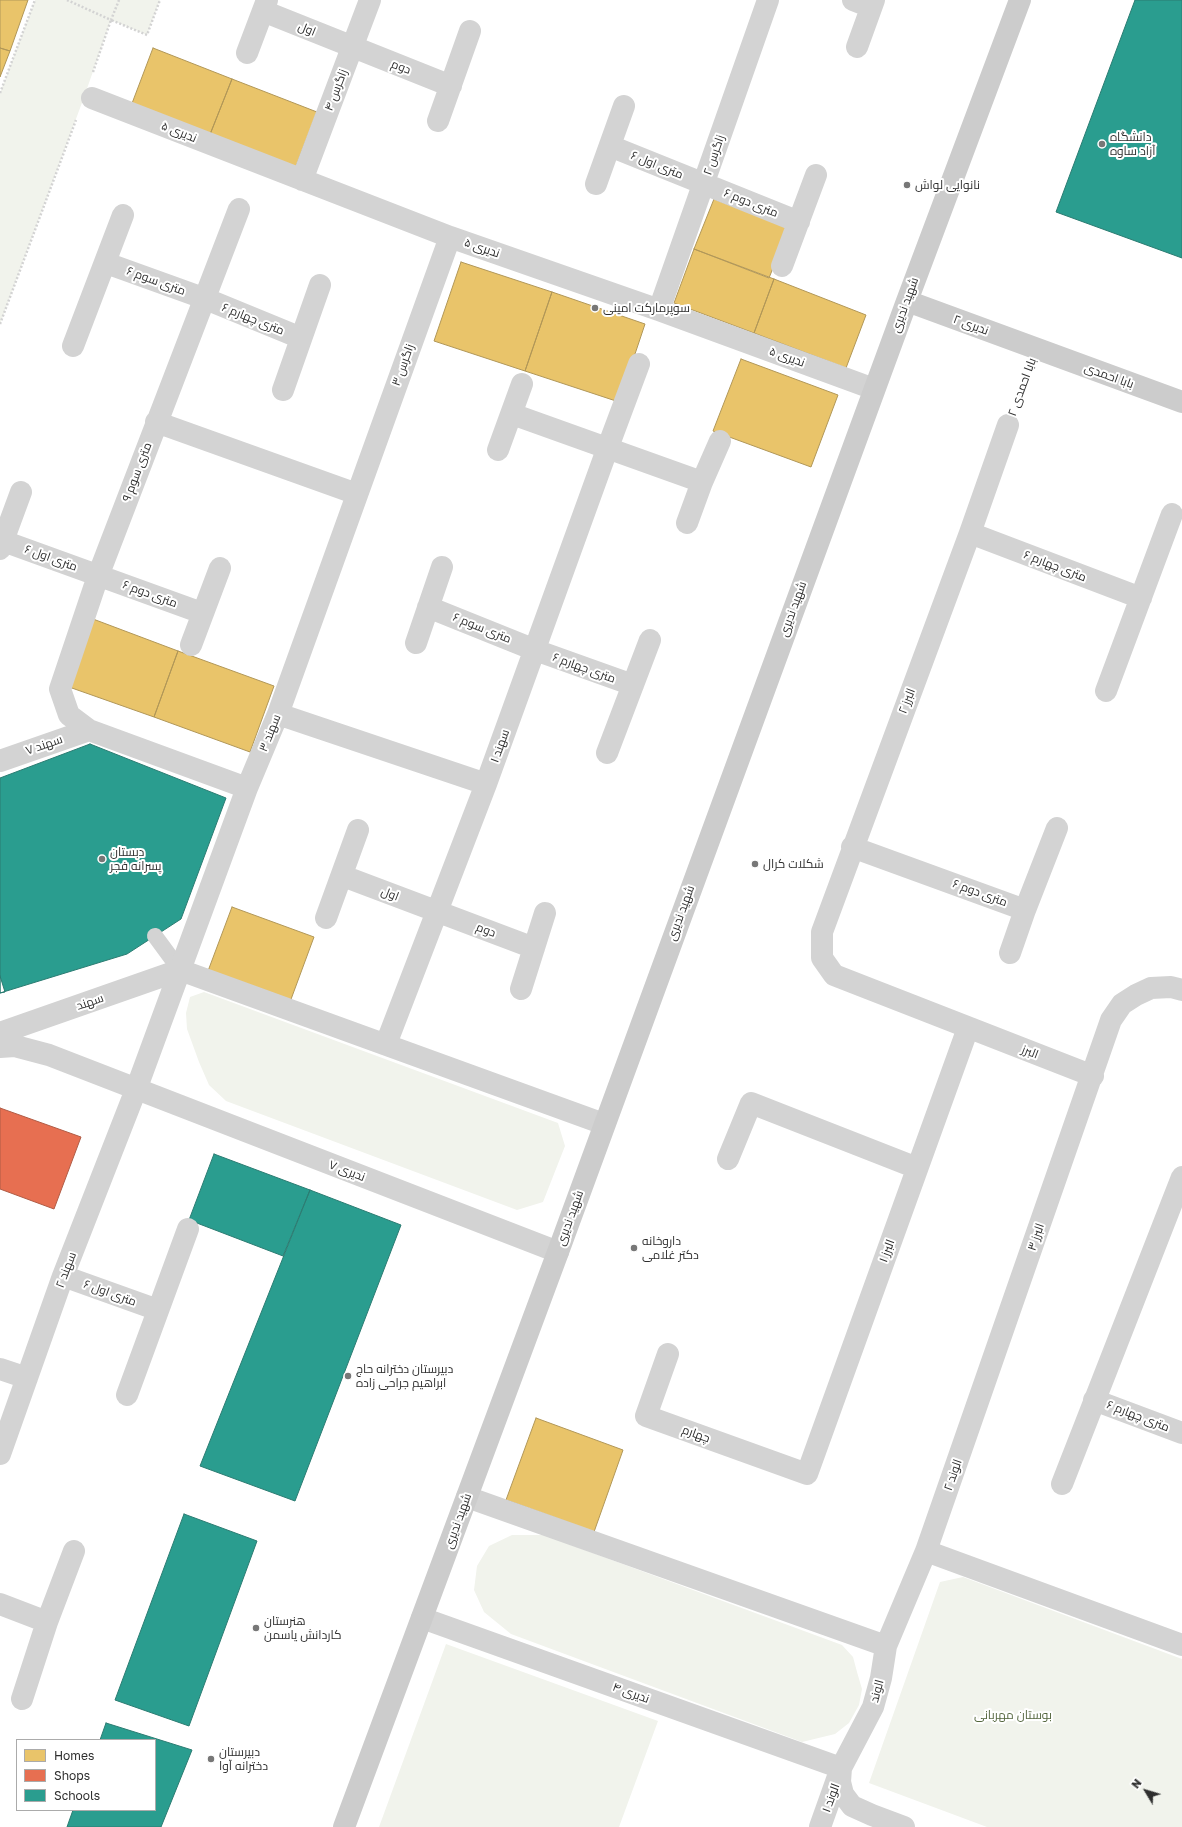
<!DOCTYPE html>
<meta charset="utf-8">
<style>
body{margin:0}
#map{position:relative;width:1182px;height:1827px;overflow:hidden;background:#fff;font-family:"Golos Text",sans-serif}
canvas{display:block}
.legend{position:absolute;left:16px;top:1739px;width:140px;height:72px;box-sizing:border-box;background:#fff;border:1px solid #ababab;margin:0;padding:5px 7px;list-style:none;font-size:12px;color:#2e2e2e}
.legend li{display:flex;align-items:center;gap:8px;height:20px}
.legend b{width:20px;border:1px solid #ababab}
.north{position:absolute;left:1126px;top:1771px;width:40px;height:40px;-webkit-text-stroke:3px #fff;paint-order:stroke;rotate:308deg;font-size:11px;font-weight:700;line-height:16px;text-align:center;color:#2e2e2e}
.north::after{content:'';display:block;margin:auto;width:14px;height:18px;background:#2e2e2e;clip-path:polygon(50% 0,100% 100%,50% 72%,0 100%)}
</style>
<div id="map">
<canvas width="1182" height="1827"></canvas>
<ul class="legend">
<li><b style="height:11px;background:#e9c46a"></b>Homes</li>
<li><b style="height:11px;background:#e76f51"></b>Shops</li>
<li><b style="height:11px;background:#2a9d8f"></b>Schools</li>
</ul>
<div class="north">N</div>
</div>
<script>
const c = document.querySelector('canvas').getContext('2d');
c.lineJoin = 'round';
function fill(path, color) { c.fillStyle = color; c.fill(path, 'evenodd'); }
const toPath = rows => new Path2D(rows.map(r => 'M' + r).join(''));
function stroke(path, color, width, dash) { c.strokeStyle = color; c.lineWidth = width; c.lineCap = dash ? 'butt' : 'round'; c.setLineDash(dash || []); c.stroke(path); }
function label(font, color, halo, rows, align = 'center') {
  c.font = font + ' "Golos Text",Cairo,sans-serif'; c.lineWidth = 4; c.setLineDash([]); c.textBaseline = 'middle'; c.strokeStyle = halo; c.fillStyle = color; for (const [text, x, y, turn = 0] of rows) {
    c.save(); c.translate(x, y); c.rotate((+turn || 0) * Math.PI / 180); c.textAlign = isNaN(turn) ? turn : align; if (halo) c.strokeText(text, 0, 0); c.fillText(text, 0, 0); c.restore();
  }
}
fill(toPath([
 [35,0,160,0,147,35,111,20,83,100,0,324,0,93],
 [204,992,558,1123,565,1146,543,1202,517,1210,226,1101,209,1085,199,1062,187,1029,186,1013,190,997],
 [512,1535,544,1535,842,1645,853,1657,857,1672,862,1689,859,1705,849,1723,835,1734,802,1742,511,1634,484,1612,474,1590,477,1566,489,1546],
 [963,1577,1182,1659,1182,1827,987,1827,869,1783,940,1582],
 [446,1644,658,1721,619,1827,379,1827]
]), '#f1f3ec');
const homes = toPath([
 [0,0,28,0,10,51,0,48,0,0],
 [0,48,10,51,0,77,0,48],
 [153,48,232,79,209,137,131,106,153,48],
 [232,79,317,112,295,169,209,137,232,79],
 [714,199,789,228,769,278,694,249,714,199],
 [694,249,774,279,754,333,674,303,694,249],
 [461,262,552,292,525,371,434,341,461,262],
 [774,279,866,315,846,368,754,333,774,279],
 [552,292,645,324,619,402,525,371,552,292],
 [741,359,838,395,811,467,713,431,741,359],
 [93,619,178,651,154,717,69,687,93,619],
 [178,651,274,686,250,752,154,717,178,651],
 [232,907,314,937,290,1002,208,971,232,907],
 [536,1418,623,1450,594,1532,506,1500,536,1418]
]);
fill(homes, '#e9c46a');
stroke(homes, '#b19758', 1);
const shops = toPath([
 [0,1108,81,1137,54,1209,0,1189,0,1108]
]);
fill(shops, '#e76f51');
stroke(shops, '#b05c46', 1);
const schools = toPath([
 [1135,0,1182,0,1182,258,1056,212,1135,0],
 [90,744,226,798,181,919,127,954,0,993,0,778,90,744],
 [0,976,5,992,0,993,0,976],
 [214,1154,310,1190,283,1256,189,1220,214,1154],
 [310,1190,401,1225,295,1501,200,1466,310,1190],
 [184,1514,257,1541,189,1726,115,1700,184,1514],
 [106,1723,192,1750,161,1827,67,1827,73,1810,155,1810,155,1740,100,1740,106,1723]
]);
fill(schools, '#2a9d8f');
stroke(schools, '#2b7c72', 1);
stroke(toPath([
 [67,0,111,20,119,0],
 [93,72,111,20,147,35,160,0],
 [0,93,35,0],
 [0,324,76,120],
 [1017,400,1027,374]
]), '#d3d3d3', 2.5, [2, 2]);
stroke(toPath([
 [155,936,180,970]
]), '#d3d3d3', 16);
stroke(toPath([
 [853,0,871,7],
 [263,11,451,86],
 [857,47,874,0],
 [247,53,267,0],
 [92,98,450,237,659,310,874,389],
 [438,121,470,31],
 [610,146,799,222],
 [302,180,370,0],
 [596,184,624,106],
 [239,209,98,576,60,689,69,715,89,730,247,788],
 [106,263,206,299,301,338],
 [782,266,816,175],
 [659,310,768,0],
 [73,346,123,215],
 [283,390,320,285],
 [512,414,702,482],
 [156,422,357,494],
 [1008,425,970,533,822,932,822,958,834,975,1093,1076],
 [498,450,522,384],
 [687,523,702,482,720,441],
 [970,533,1141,598],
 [3,541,202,613],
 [0,549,21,492],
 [428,607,535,650,633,685],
 [416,643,442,567],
 [191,645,220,568],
 [1106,691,1172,514],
 [278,714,486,784],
 [607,753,650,640],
 [0,761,89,730],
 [852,847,1025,910],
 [343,876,534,948],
 [326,918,358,830],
 [1010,953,1025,910,1057,828],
 [180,970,604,1124],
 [521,989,545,913],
 [0,1033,180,970],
 [386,1044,486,784,608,447,639,364],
 [0,1047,15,1046,49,1055,558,1252],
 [728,1159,751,1103,917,1168],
 [63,1276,158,1310],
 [668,1354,646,1416,807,1474,968,1028],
 [0,1369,27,1378],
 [127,1395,188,1229],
 [1094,1400,1182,1433],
 [0,1454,63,1276,137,1087,247,788,278,714,450,237],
 [1062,1484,1182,1177],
 [467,1497,886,1646],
 [926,1551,1182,1645],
 [0,1604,47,1622],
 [422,1618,841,1768,820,1827],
 [22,1699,47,1622,74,1551],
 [904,1827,872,1815,852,1806,843,1794,840,1782,841,1768,873,1707,881,1678,886,1646,926,1551,1111,1020,1122,1004,1136,995,1151,988,1171,987,1182,990]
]), '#d3d3d3', 22);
stroke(toPath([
 [907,301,1182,402],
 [344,1827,558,1252,907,301,1020,0]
]), '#ccc', 22);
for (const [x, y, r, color] of [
 [1102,144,4,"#777"],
 [907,185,4,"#777"],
 [595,308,4,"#777"],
 [102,859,4,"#777"],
 [755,864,4,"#777"],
 [634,1248,4,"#777"],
 [348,1376,4,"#777"],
 [256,1628,4,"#777"],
 [211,1759,4,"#777"]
]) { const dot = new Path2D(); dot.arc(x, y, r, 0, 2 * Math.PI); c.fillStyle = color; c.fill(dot); stroke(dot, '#fff', 1.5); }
label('12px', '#2e2e2e', '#fff', [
 ["اول",307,29,22],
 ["دوم",401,67,21],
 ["زاگرس ۴",336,90,-69],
 ["ندیری ۵",179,132,22],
 ["زاگرس ۲",714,155,-71],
 ["۶ متری اول",657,165,22],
 ["۶ متری دوم",751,203,22],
 ["ندیری ۵",482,248,19],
 ["۶ متری سوم",156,281,20],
 ["شهید ندیری",905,305,-70],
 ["۶ متری چهارم",253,319,22],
 ["ندیری ۲",971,325,20],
 ["ندیری ۵",787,357,20],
 ["زاگرس ۳",403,365,-70],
 ["بابا احمدی",1109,376,20],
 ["بابا احمدی ۲",1022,387,-70],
 ["۹ متری سوم",137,472,-69],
 ["۶ متری اول",51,558,20],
 ["۶ متری چهارم",1055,566,21],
 ["۶ متری دوم",150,594,20],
 ["شهید ندیری",793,609,-70],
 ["۶ متری سوم",482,628,22],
 ["۶ متری چهارم",584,668,20],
 ["البرز ۲",907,701,-69],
 ["سهند ۳",270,733,-68],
 ["سهند ۷",44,745,-19],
 ["سهند ۱",500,746,-70],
 ["۶ متری دوم",980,893,20],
 ["اول",390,894,21],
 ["شهید ندیری",681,913,-70],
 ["دوم",486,930,21],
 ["سهند",90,1002,-19],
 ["البرز",1030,1052,21],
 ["ندیری ۷",347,1171,21],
 ["شهید ندیری",570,1218,-70],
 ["البرز ۳",1036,1237,-71],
 ["البرز ۱",887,1251,-70],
 ["سهند ۲",66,1270,-69],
 ["۶ متری اول",110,1293,20],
 ["۶ متری چهارم",1138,1416,21],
 ["چهارم",696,1434,20],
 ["الوند ۲",953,1475,-71],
 ["شهید ندیری",458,1521,-70],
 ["الوند",877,1691,-75],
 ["ندیری ۴",631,1693,20],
 ["الوند ۱",831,1798,-70]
]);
label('12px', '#2e2e2e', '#fff', [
 ["دانشگاه",1110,137],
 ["آزاد ساوه",1110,151],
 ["نانوایی لواش",915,185],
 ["سوپرمارکت امینی",603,308],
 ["دبستان",110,852],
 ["پسرانه فجر",110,866],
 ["شکلات کرال",763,864],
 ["داروخانه",642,1241],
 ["دکتر غلامی",642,1255],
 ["دبیرستان دخترانه حاج",356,1369],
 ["ابراهیم جراحی زاده",356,1383],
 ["هنرستان",264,1621],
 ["کاردانش یاسمن",264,1635],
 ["دبیرستان",219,1752],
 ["دخترانه آوا",219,1766]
], 'left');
label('12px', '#54663e', '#fff', [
 ["بوستان مهربانی",1013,1715]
]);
</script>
